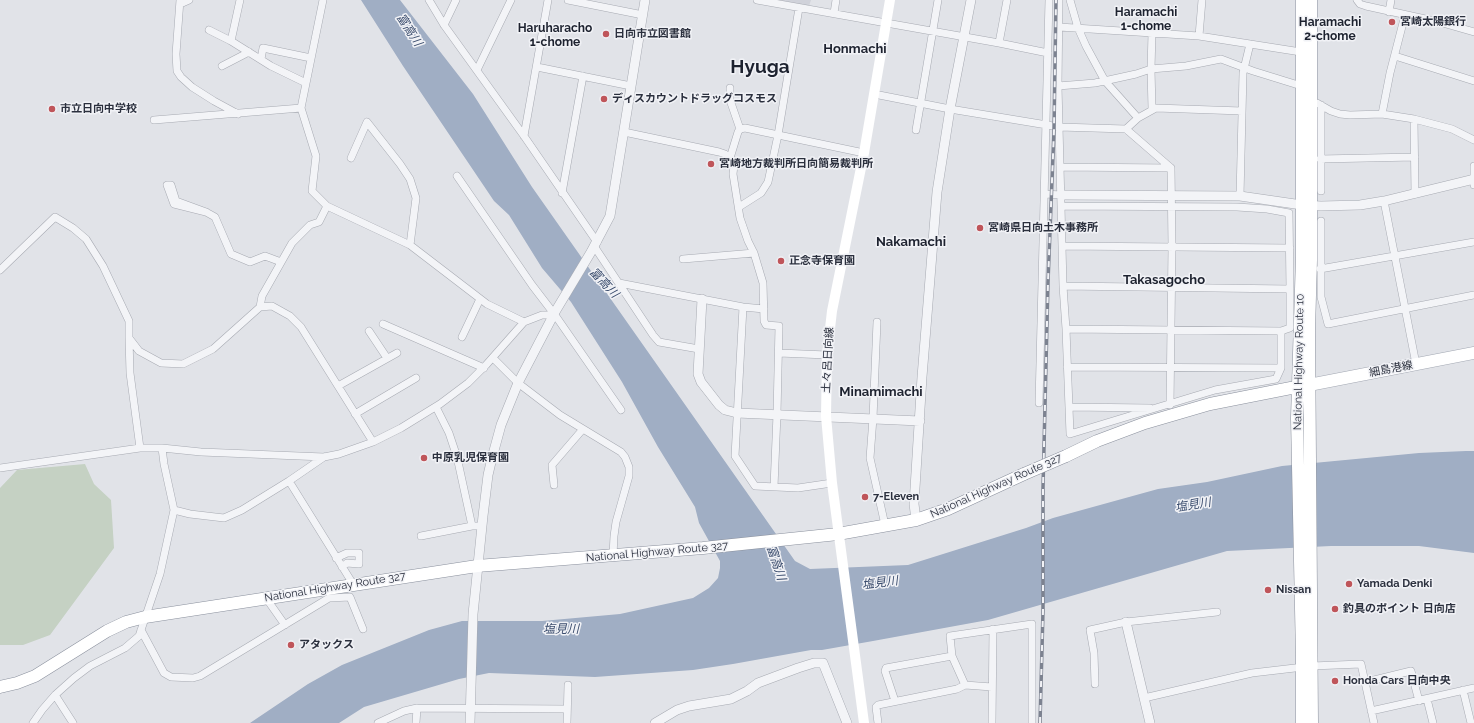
<!DOCTYPE html>
<meta charset="utf-8">
<style>
body{margin:0}
canvas{display:block;background:#e1e3e8}
</style>
<canvas width="1474" height="723"></canvas>
<script>
const c = document.querySelector('canvas').getContext('2d');
c.lineJoin = 'round';
function fill(path, color) { c.fillStyle = color; c.fill(path, 'evenodd'); }
const toPath = rows => new Path2D(rows.map(r => 'M' + r).join(''));
function stroke(path, color, width, dash) { c.strokeStyle = color; c.lineWidth = width; c.lineCap = dash ? 'butt' : 'round'; c.setLineDash(dash || []); c.stroke(path); }
function label(font, color, halo, rows, align = 'center') {
  c.font = font + ' Raleway,"Noto Sans JP",sans-serif'; c.lineWidth = 3; c.setLineDash([]); c.textBaseline = 'middle'; c.strokeStyle = halo; c.fillStyle = color; for (const [text, x, y, turn = 0] of rows) {
    c.save(); c.translate(x, y); c.rotate((+turn || 0) * Math.PI / 180); c.textAlign = isNaN(turn) ? turn : align; if (halo) c.strokeText(text, 0, 0); c.fillText(text, 0, 0); c.restore();
  }
}
fill(toPath([
 [779,0,811,0,809,6]
]), '#d0d2da');
fill(toPath([
 [85,464,94,484,111,500,114,548,50,635,23,645,0,645,0,488,17,470]
]), '#c5d1c3');
fill(toPath([
 [361,0,400,0,473,94,532,187,795,561,810,569,908,565,1026,528,1053,518,1158,489,1207,482,1282,466,1419,453,1466,451,1474,451,1474,553,1419,546,1331,546,1227,551,988,620,873,641,822,650,811,650,733,664,693,670,595,677,489,673,459,679,364,707,339,723,250,723,308,684,342,665,429,630,462,621,542,621,620,614,693,598,709,588,718,578,720,568,720,561,699,523,695,507,658,447,622,382,571,302,542,268,509,215,494,201,403,66]
]), '#a0aec4');
const minor = toPath([
 [180,0,176,54,177,71,181,77,192,87,214,101,238,114],
 [323,0,301,108,316,156,312,191,327,206,410,245,487,304,524,322],
 [429,0,444,25,524,136,597,242],
 [568,0,643,15],
 [757,0,999,43,1007,0],
 [1070,0,1078,28,1086,46,1105,81,1138,118,1156,108,1242,111],
 [1357,0,1360,4,1366,6,1439,22,1474,32],
 [180,4,189,0],
 [1389,12,1391,0],
 [834,13,836,0],
 [444,25,456,0],
 [1059,27,1199,36,1301,52],
 [209,30,231,41,271,66,306,83],
 [1152,33,1151,69,1152,109],
 [1199,36,1202,0],
 [231,41,240,0],
 [999,43,1048,53],
 [1395,56,1474,81],
 [261,59,263,48,311,58],
 [222,66,249,52],
 [537,67,631,86],
 [477,70,511,0],
 [1058,86,1059,0],
 [730,88,730,100,740,129],
 [874,94,950,109,1059,127,1126,129,1171,168,1172,247,1170,405],
 [1310,103,1317,103,1331,111,1340,114,1350,115,1382,114,1414,119,1452,129,1474,140],
 [1321,105,1321,191],
 [1382,114,1390,73,1405,15],
 [1414,119,1415,194],
 [154,120,301,108],
 [1126,129,1138,118],
 [916,130,938,0],
 [624,132,719,152,725,154,730,158,734,165,733,174,740,218,748,241,754,253,763,283,764,321,766,325,779,326,777,414,774,487],
 [524,136,548,0],
 [351,158,367,122,400,164,410,179,416,198,410,245],
 [730,158,738,132,740,129,745,128,864,153],
 [1320,159,1415,157],
 [1474,166,1474,185],
 [1060,167,1171,168],
 [457,176,532,285,555,315,621,410],
 [562,193,583,76],
 [1045,194,1061,195],
 [1240,196,1243,73,1250,44],
 [1384,201,1416,364],
 [1061,206,1237,207,1267,209,1289,213,1290,289,1290,328,1281,331,1066,329],
 [739,207,761,193,768,182,778,135,799,8],
 [206,212,174,204,167,185,171,185,176,201,206,212,215,217,231,254,250,262,265,256,281,262],
 [1321,221,1321,297,1328,324,1474,295],
 [594,246,653,335,659,342,699,349],
 [1062,246,1290,248],
 [683,259,754,253],
 [1320,269,1474,242],
 [0,270,55,217,73,228,86,239,103,266,129,321,129,338,139,351,161,363,183,364,213,349,260,307,262,296,292,243,310,225,319,222,327,206],
 [619,283,743,307,764,309],
 [1063,286,1290,289],
 [260,307,272,306,290,316,301,327,373,442],
 [743,307,735,456,755,486,798,488,832,483],
 [877,322,873,418,870,458,885,525],
 [383,324,484,368],
 [369,331,387,358],
 [1281,331,1281,368,1276,379,1215,390,1070,434,1066,329,1063,286,1058,86,1095,83,1136,74,1151,69,1186,66,1221,59,1253,71,1295,84,1301,85],
 [462,337,480,299],
 [129,338,130,373,140,448],
 [779,353,827,355],
 [493,358,518,383,560,415,621,452,625,457,629,467,629,476,616,522,614,536,613,555],
 [1067,367,1281,368],
 [338,386,397,353],
 [1039,403,1049,0],
 [436,407,449,433,457,457,472,526,482,526],
 [1069,407,1150,408],
 [355,414,416,378],
 [0,468,140,448,162,448,201,452,324,457,339,454,373,442,401,428,440,404,468,383,486,365,524,322,542,315,555,315],
 [289,481,353,584],
 [554,485,552,465,583,429],
 [174,510,190,514,224,518,242,510,289,481,324,457],
 [421,536,472,526],
 [336,558,347,553,359,553,359,564,347,563,342,567],
 [266,598,285,625],
 [141,630,164,673,171,677,193,678,200,676,329,598,350,597,363,629],
 [1366,682,1411,671,1419,701],
 [1095,684,1094,653,1090,630,1126,622,1217,612],
 [965,685,952,656,950,636,1032,624,1032,723],
 [1463,690,1471,723],
 [55,695,73,723],
 [1144,698,1252,673,1312,666,1361,664,1374,723],
 [1427,699,1433,723],
 [895,701,885,671,886,668,952,656],
 [1371,711,1474,688],
 [33,723,42,710,55,695,74,678,90,666,125,648,139,636,160,574,174,510,164,464,162,448],
 [378,723,404,711,417,708,567,709],
 [416,723,417,708],
 [567,723,568,685],
 [878,723,876,707,878,705,957,689,965,685,992,687],
 [992,723,993,629]
]);
const tertiary = toPath([
 [1061,195,1240,196,1302,205,1321,206,1360,205,1384,201,1474,179],
 [702,299,698,374,701,382,719,405,725,410,737,413,920,421],
 [916,520,914,504,922,377,937,192,950,109,971,0],
 [1126,622,1150,723],
 [470,723,473,614,483,516,488,475,492,458,501,425,518,383,555,312,591,252,610,216,645,0],
 [655,723,677,710,689,706,731,699,747,691,758,683,798,668,814,663,823,663,847,723]
]);
const primary = toPath([
 [1309,385,1474,353]
]);
const trunk = toPath([
 [1302,0,1302,257,1297,418,1302,656,1302,723],
 [1311,0,1311,260,1309,330,1312,723],
 [1066,456,1097,441,1145,423,1210,404,1306,385],
 [0,687,17,683,35,676,107,631,126,622,145,617,477,566,703,548,838,534,916,520,948,509,1024,474]
]);
stroke(minor, '#a7aab2', 8);
stroke(tertiary, '#a7aab2', 10);
stroke(primary, '#a2a7b2', 13);
stroke(trunk, '#8a909d', 13);
stroke(minor, '#f3f4f7', 7);
stroke(tertiary, '#f3f4f7', 9);
stroke(toPath([
 [864,723,832,483,826,416,827,355,832,311,864,153,890,0]
]), '#fff', 10);
stroke(primary, '#fff', 12);
stroke(trunk, '#fff', 12);
const rail = toPath([
 [1040,723,1043,611,1043,488,1048,282,1054,130,1056,0]
]);
stroke(rail, '#7c8290', 3.5);
stroke(rail, '#f1f2f6', 2, [6]);
const trunkBridge = toPath([
 [1024,474,1066,456]
]);
stroke(trunkBridge, '#8a909d', 13, []);
stroke(trunkBridge, '#fff', 12);
for (const [x, y, r, color] of [
 [1392,22,4,"#bf555a"],
 [606,34,4,"#bf555a"],
 [604,99,4,"#bf555a"],
 [52,109,4,"#bf555a"],
 [711,164,4,"#bf555a"],
 [980,228,4,"#bf555a"],
 [781,261,4,"#bf555a"],
 [424,458,4,"#bf555a"],
 [865,497,4,"#bf555a"],
 [1349,584,4,"#bf555a"],
 [1268,590,4,"#bf555a"],
 [1335,609,4,"#bf555a"],
 [291,645,4,"#bf555a"],
 [1335,681,4,"#bf555a"]
]) { const dot = new Path2D(); dot.arc(x, y, r, 0, 2 * Math.PI); c.fillStyle = color; c.fill(dot); stroke(dot, '#f1f2f6', 1.5); }
label('bold 11px', '#2b303e', '#f1f2f6', [
 ["宮崎太陽銀行",1400,22],
 ["日向市立図書館",614,34],
 ["ディスカウントドラッグコスモス",612,99],
 ["市立日向中学校",60,109],
 ["宮崎地方裁判所日向簡易裁判所",719,164],
 ["宮崎県日向土木事務所",988,228],
 ["正念寺保育園",789,261],
 ["中原乳児保育園",432,458],
 ["7-Eleven",873,497],
 ["Yamada Denki",1357,584],
 ["Nissan",1276,590],
 ["釣具のポイント 日向店",1343,609],
 ["アタックス",299,645],
 ["Honda Cars 日向中央",1343,681]
], 'left');
label('11px', '#2b303e', '#f1f2f6', [
 ["土々呂日向線",828,360,-87],
 ["National Highway Route 10",1299,362,-89],
 ["細島港線",1391,369,-11],
 ["National Highway Route 327",996,486,-24],
 ["National Highway Route 327",657,552,-5],
 ["National Highway Route 327",335,587,-9]
]);
label('bold 12px', '#1d222f', '#f1f2f6', [
 ["Haramachi",1146,12],
 ["1-chome",1146,26],
 ["Haramachi",1330,22],
 ["2-chome",1330,36],
 ["Haruharacho",555,28],
 ["1-chome",555,42]
]);
label('italic 12px', '#3a4c6d', '#f1f2f6', [
 ["富高川",409,30,57],
 ["富高川",604,283,47],
 ["塩見川",1193,505,-9],
 ["富高川",776,563,72],
 ["塩見川",880,583,-7],
 ["塩見川",561,629]
]);
label('bold 13px', '#1d222f', '#f1f2f6', [
 ["Honmachi",855,49],
 ["Nakamachi",911,242],
 ["Takasagocho",1164,280],
 ["Minamimachi",881,392]
]);
label('bold 19px', '#1d222f', '#f1f2f6', [
 ["Hyuga",760,67]
]);
</script>
